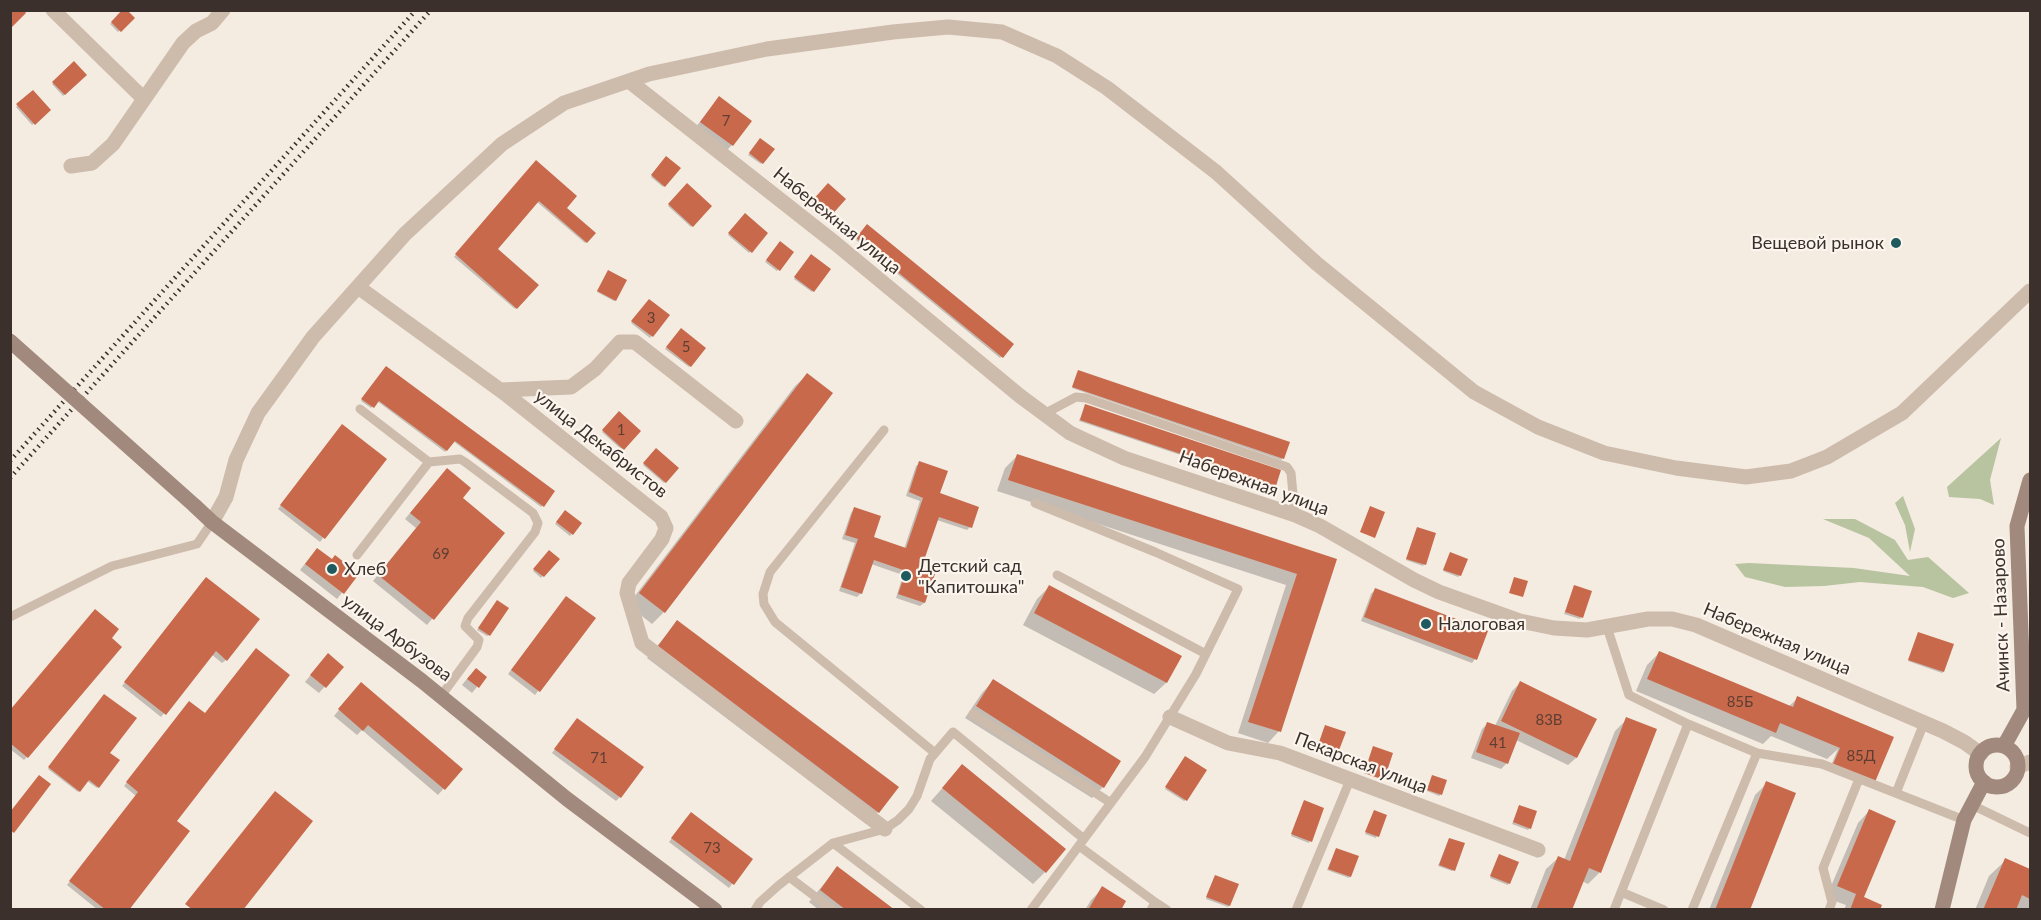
<!DOCTYPE html>
<meta charset="utf-8">
<style>
body{margin:0}
#map{position:relative;width:2041px;height:920px;overflow:hidden;background:#f4ebe1;font-family:Lato,sans-serif}
canvas{display:block}
.frame{position:absolute;inset:0;border:12px solid #3b302b;pointer-events:none}
</style>
<div id="map">
<canvas width="2041" height="920"></canvas>
<div class="frame"></div>
</div>
<script>
const c = document.querySelector('canvas').getContext('2d');
c.lineJoin = 'round';
function fill(path, color) { c.fillStyle = color; c.fill(path, 'evenodd'); }
const toPath = rows => new Path2D(rows.map(r => 'M' + r).join(''));
function stroke(path, color, width, dash) { c.strokeStyle = color; c.lineWidth = width; c.lineCap = dash ? 'butt' : 'round'; c.setLineDash(dash || []); c.stroke(path); }
function label(font, color, halo, rows, align = 'center') {
  c.font = font + ' Lato,sans-serif'; c.lineWidth = 4.5; c.setLineDash([]); c.textBaseline = 'middle'; c.strokeStyle = halo; c.fillStyle = color; for (const [text, x, y, turn = 0] of rows) {
    c.save(); c.translate(x, y); c.rotate((+turn || 0) * Math.PI / 180); c.textAlign = isNaN(turn) ? turn : align; if (halo) c.strokeText(text, 0, 0); c.fillText(text, 0, 0); c.restore();
  }
}
fill(toPath([
 [2001,438,1990,480,1994,505,1980,499,1949,497,1947,487],
 [1903,496,1915,529,1910,552,1905,525,1895,503],
 [1823,519,1855,519,1895,540,1908,560,1928,557,1969,593,1953,598,1923,587,1860,582,1824,586,1785,587,1745,577,1735,564,1749,563,1854,568,1910,576,1869,538]
]), '#b8c4a0');
fill(toPath([
 [123,11,133,18,118,32,110,24],
 [74,63,85,75,63,96,52,84],
 [32,92,49,110,32,125,16,107],
 [719,98,732,145,726,151,695,128],
 [760,140,773,150,761,164,748,155],
 [666,158,679,168,663,187,651,177],
 [537,162,565,208,594,233,585,243,537,202,496,249,536,285,515,309,454,257],
 [687,185,710,206,691,227,668,206],
 [828,185,843,199,826,218,811,204],
 [745,215,766,233,749,253,728,235],
 [867,226,1012,345,1000,358,856,240],
 [780,243,792,253,777,271,765,262],
 [811,256,829,269,812,292,794,279],
 [607,273,615,300,614,301,597,292],
 [649,301,668,315,650,338,631,323],
 [681,330,704,348,689,367,665,349],
 [386,368,553,492,541,507,453,441,445,452,377,401,371,408,361,401],
 [1077,373,1283,458,1281,460,1072,388],
 [807,375,831,393,664,612,652,624,628,605,795,386],
 [1085,406,1275,485,1273,486,1079,421],
 [619,413,639,431,622,450,602,432],
 [338,430,384,459,320,542,278,509],
 [656,450,677,468,664,483,643,465],
 [1017,456,1335,560,1279,731,1268,743,1238,733,1286,585,997,491,1005,468],
 [920,463,938,494,970,527,967,530,937,520,920,570,924,603,920,606,896,598,903,575,871,564,861,593,857,597,839,591,855,543,842,539,851,513,854,509,872,538,904,549,920,501,906,496,916,466],
 [441,476,461,498,503,533,427,625,373,581,416,528,405,519],
 [565,512,580,524,570,536,555,524],
 [1417,528,1424,564,1423,566,1406,560],
 [549,552,558,559,541,578,533,571],
 [1449,555,1460,575,1458,577,1443,571],
 [311,556,357,574,337,599,300,570],
 [202,582,226,660,222,663,211,654,161,717,122,686],
 [1049,587,1180,656,1166,683,1154,694,1023,625,1037,599],
 [1574,587,1581,617,1580,619,1564,614],
 [1375,590,1486,632,1475,659,1472,663,1361,621,1371,594],
 [563,601,594,618,535,695,508,674],
 [496,603,489,635,487,636,477,630],
 [677,622,878,812,866,824,647,658],
 [1918,634,1943,672,1942,673,1908,661],
 [1659,653,1788,707,1798,698,1892,738,1829,770,1838,749,1827,759,1771,736,1763,744,1636,691,1647,665],
 [322,661,342,667,319,693,305,682],
 [470,675,485,677,472,693,462,685],
 [993,681,1103,787,1092,798,965,718,982,693],
 [1520,683,1576,758,1568,765,1516,740,1507,763,1501,769,1471,758,1482,729,1488,723,1495,726,1512,691],
 [355,690,461,769,438,795,362,730,357,735,334,716],
 [105,696,108,753,118,761,97,788,87,781,78,792,48,769],
 [186,706,175,821,127,910,98,910,67,885,136,796,124,786],
 [10,712,27,757,24,760,10,749],
 [1627,719,1600,872,1588,884,1582,881,1571,910,1530,910,1546,869,1558,858,1564,860,1615,731],
 [574,723,620,797,616,801,552,753],
 [1324,728,1335,757,1334,759,1316,752],
 [1184,759,1186,800,1184,801,1165,789],
 [962,766,1045,872,1033,884,931,801],
 [1431,778,1441,794,1439,796,1427,791],
 [1767,783,1748,910,1709,910,1755,795],
 [1303,803,1310,841,1309,843,1291,836],
 [1519,807,1530,828,1528,830,1512,824],
 [1869,811,1862,898,1878,910,1844,910,1846,905,1826,898,1858,823],
 [1374,812,1385,816,1376,838,1365,834],
 [687,817,751,859,729,888,669,842],
 [1449,839,1453,870,1452,871,1438,866],
 [1336,849,1350,877,1349,878,1327,870],
 [1498,857,1517,863,1508,885,1490,878],
 [2006,860,2030,870,2030,910,1975,910,1989,876],
 [837,868,892,910,819,910,809,902],
 [1214,878,1229,906,1228,907,1206,899],
 [1103,888,1119,910,1085,910,1091,900]
]), '#0003');
fill(toPath([
 [10,10,24,10,26,13,10,29],
 [122,10,127,10,135,18,121,32,111,22],
 [74,61,87,75,65,95,52,82],
 [33,90,51,110,35,125,16,104],
 [719,96,752,121,733,146,700,122],
 [760,138,775,149,763,164,749,153],
 [666,156,681,168,665,187,651,175],
 [536,160,577,196,567,208,596,233,587,243,539,201,498,249,539,285,517,309,455,254],
 [687,183,712,206,693,227,668,204],
 [828,183,846,199,829,218,811,202],
 [745,213,768,233,752,253,728,233],
 [867,224,1014,344,1003,358,856,238],
 [780,241,794,252,780,271,766,260],
 [811,254,831,269,814,292,794,277],
 [608,270,627,280,616,301,597,291],
 [649,299,670,315,653,337,631,321],
 [681,328,706,348,691,367,666,347],
 [386,366,555,491,544,507,455,441,447,451,379,401,374,408,361,399],
 [1078,370,1290,442,1284,459,1072,387],
 [807,373,833,393,665,613,639,593],
 [1085,404,1281,470,1276,486,1080,420],
 [619,411,641,431,624,450,602,430],
 [342,424,387,459,325,539,280,505],
 [656,448,679,468,666,483,643,463],
 [1017,454,1337,559,1281,732,1248,722,1297,574,1008,480],
 [919,461,948,471,940,493,979,507,972,528,939,517,921,569,935,574,925,603,898,594,906,571,874,560,862,594,841,587,858,539,845,535,854,507,881,516,874,537,906,548,923,498,909,492],
 [447,468,471,488,463,498,505,533,434,620,378,575,421,522,410,513],
 [1370,506,1385,512,1375,538,1360,532],
 [565,510,582,523,573,535,556,522],
 [1417,527,1436,533,1426,565,1406,559],
 [317,548,332,559,335,555,359,574,344,594,305,564],
 [549,550,560,559,544,577,533,569],
 [1450,552,1468,559,1461,576,1443,570],
 [206,577,260,619,227,661,216,651,166,715,124,682],
 [1514,577,1528,581,1523,597,1509,593],
 [1049,585,1182,656,1167,683,1034,613],
 [1574,585,1592,591,1583,618,1565,612],
 [1375,588,1488,631,1477,660,1364,617],
 [566,596,596,618,540,692,511,670],
 [497,600,509,608,490,636,478,628],
 [95,609,119,629,112,638,122,647,28,758,10,743,10,710],
 [677,620,899,787,879,813,658,646],
 [1918,632,1954,644,1944,672,1908,660],
 [256,648,290,675,177,821,190,831,129,910,106,910,69,881,138,792,126,782,189,701,205,713],
 [1659,651,1793,707,1797,696,1894,737,1875,782,1833,764,1840,748,1780,723,1776,733,1647,679],
 [328,653,344,667,326,688,310,675],
 [476,668,487,677,479,688,467,679],
 [993,679,1121,761,1104,788,976,706],
 [1520,681,1597,719,1577,758,1501,721],
 [361,682,463,769,445,790,368,725,363,731,338,709],
 [104,694,137,718,110,753,120,760,99,788,89,780,80,792,48,767],
 [1626,717,1657,729,1601,873,1589,868,1572,910,1536,910,1558,856,1570,861],
 [577,718,644,767,621,798,554,749],
 [1487,722,1520,733,1508,764,1476,752],
 [1325,725,1346,732,1336,758,1316,751],
 [1373,746,1393,753,1384,780,1364,773],
 [1185,756,1207,770,1187,801,1165,787],
 [962,764,1066,849,1046,873,942,788],
 [39,775,51,784,14,833,10,830,10,812],
 [1432,775,1447,780,1442,795,1427,790],
 [1766,781,1796,793,1750,910,1715,910],
 [275,791,313,821,243,910,193,910,185,904],
 [1304,800,1324,808,1312,842,1291,834],
 [1519,805,1537,811,1531,829,1513,822],
 [1869,809,1896,821,1864,897,1882,905,1880,910,1850,910,1856,894,1837,886],
 [1374,810,1387,815,1379,837,1365,832],
 [691,812,753,859,734,885,671,838],
 [1449,838,1465,843,1455,871,1439,865],
 [1336,848,1359,856,1351,877,1328,869],
 [1499,854,1519,862,1510,884,1490,876],
 [2005,858,2030,869,2030,899,2022,895,2016,910,1983,910],
 [837,866,895,910,846,910,820,890],
 [1215,875,1239,884,1230,906,1206,897],
 [1102,886,1126,901,1121,910,1088,910]
]), '#c8694b');
stroke(toPath([
 [360,409,429,462],
 [1044,414,1076,397,1086,398,1287,467,1291,473,1295,515],
 [884,430,770,572,763,594,764,604,775,622,935,753],
 [357,555,429,462,460,459,465,462,533,513,538,523,535,532,468,618,465,626,479,640,477,647,441,696],
 [1057,575,1206,654],
 [10,617,112,566,197,544,212,522],
 [1607,627,1629,695,1688,724],
 [973,714,1111,803],
 [1896,793,1924,723],
 [1972,805,2030,833],
 [833,843,921,910],
 [1079,846,1155,902,1151,910],
 [789,877,833,910],
 [1621,892,1664,910],
 [1155,902,1167,910],
 [755,910,760,902,779,885,833,843,885,829,898,820,909,809,917,796,930,759,953,732,1084,839],
 [1031,910,1145,757,1196,674,1238,589,1155,552,1035,503],
 [1296,910,1350,780],
 [1614,910,1688,724,1757,753,1822,764,1964,820],
 [1692,910,1757,753],
 [1829,910,1832,902,1823,868,1859,779]
]), '#cdbbac', 9);
stroke(toPath([
 [53,10,144,99],
 [629,81,835,243,1020,396,1070,433,1124,458,1295,515,1320,526,1414,580,1439,592,1520,621,1554,628,1587,630,1648,619,1672,619,1696,625,1943,731,1964,742,1981,754],
 [71,166,92,163,113,144,183,43,196,31,212,23,223,10],
 [358,287,507,395,661,517,666,528,662,539,629,583,627,593,642,643,885,829],
 [501,390,571,387,595,369,620,342,635,342,736,421],
 [212,522,226,497,236,460,258,413,313,337,405,234,502,144,564,103,649,74,767,49,893,32,948,27,1002,32,1057,56,1107,88,1216,172,1316,263,1474,392,1538,427,1604,453,1676,468,1746,477,1791,471,1827,457,1902,413,2030,291],
 [1170,717,1228,743,1280,753,1538,850],
 [2017,767,2030,762]
]), '#cdbbac', 15);
stroke(toPath([
 [195,506,212,522,422,681,567,799,715,910],
 '1976 766a21 21 0 1 1 42 0a21 21 0 1 1-42 0Z',
 [2004,746,2024,710,2017,526,2030,480],
 [1942,910,1964,820,1984,782]
]), '#a18a7d', 15);
stroke(toPath([
 [10,461,416,10],
 [10,478,431,10]
]), '#3b302b', 4.5, [1.5, 4.5]);
stroke(toPath([
 [10,341,195,506]
]), '#a18a7d', 15);
for (const [x, y, r, color] of [
 [1896,243,6,"#1f5a5e"],
 [332,569,6,"#1f5a5e"],
 [906,576,6,"#1f5a5e"],
 [1426,624,6,"#1f5a5e"]
]) { const dot = new Path2D(); dot.arc(x, y, r, 0, 2 * Math.PI); c.fillStyle = color; c.fill(dot); stroke(dot, '#fbf5ee', 2); }
label('15px', '#5e3e33', null, [
 ["7",726,121],
 ["3",651,318],
 ["5",686,347],
 ["1",621,430],
 ["69",441,554],
 ["85Б",1740,702],
 ["83В",1549,720],
 ["41",1498,743],
 ["85Д",1861,756],
 ["71",599,758],
 ["73",712,848]
]);
label('18px', '#3b302b', '#fbf5ee', [
 ["Набережная улица",837,221,39],
 ["улица Декабристов",601,444,38],
 ["Набережная улица",1254,483,20],
 ["Ачинск - Назарово",2001,615,-92],
 ["улица Арбузова",397,638,37],
 ["Набережная улица",1777,639,23],
 ["Пекарская улица",1361,763,21]
]);
label('18px', '#3b302b', '#fbf5ee', [
 ["Вещевой рынок",1884,243,"right"],
 ["Детский сад",918,566],
 ["\"Капитошка\"",918,587],
 ["Хлеб",344,569],
 ["Налоговая",1438,624]
], 'left');
</script>
